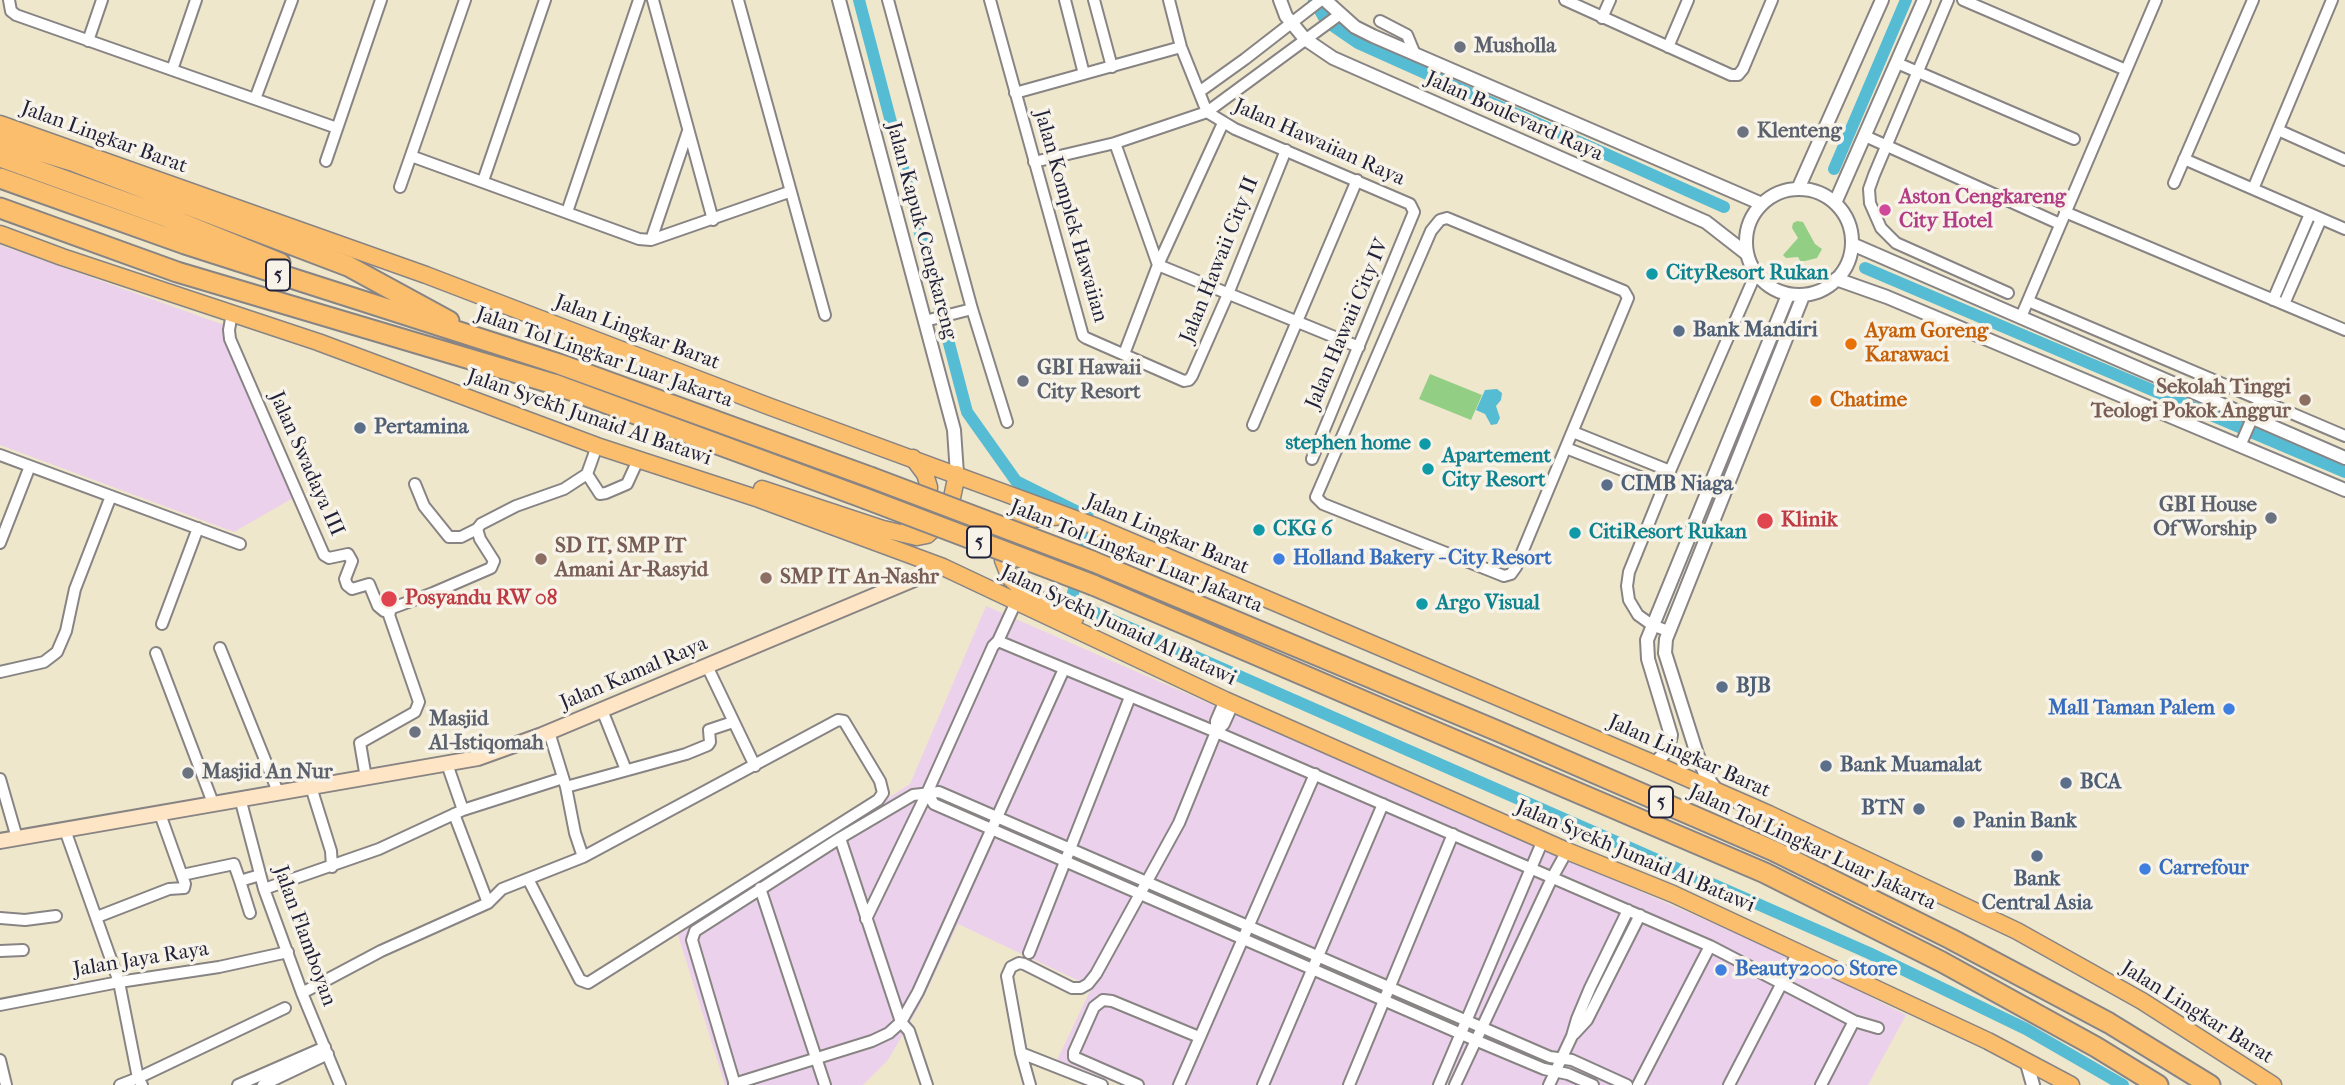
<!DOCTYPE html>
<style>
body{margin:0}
canvas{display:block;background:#efe7cc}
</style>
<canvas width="2345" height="1085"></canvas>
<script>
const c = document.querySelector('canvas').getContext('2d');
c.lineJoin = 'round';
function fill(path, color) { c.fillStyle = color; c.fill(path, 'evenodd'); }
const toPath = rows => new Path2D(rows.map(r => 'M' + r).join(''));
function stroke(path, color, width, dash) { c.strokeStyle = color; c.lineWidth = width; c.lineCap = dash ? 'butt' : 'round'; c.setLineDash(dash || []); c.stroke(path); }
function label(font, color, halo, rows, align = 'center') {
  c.font = font + ' "IM FELL French Canon",serif'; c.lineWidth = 7; c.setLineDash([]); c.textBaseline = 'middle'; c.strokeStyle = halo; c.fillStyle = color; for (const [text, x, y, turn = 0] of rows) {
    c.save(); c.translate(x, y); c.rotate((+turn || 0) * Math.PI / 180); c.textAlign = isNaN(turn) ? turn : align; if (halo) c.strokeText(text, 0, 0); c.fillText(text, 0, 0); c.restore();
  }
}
fill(toPath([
 [0,245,227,326,293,498,234,532,0,445],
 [986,606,1795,959,1906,1015,1868,1085,1121,1085,1057,1060,1092,987,958,924,920,1005,888,1060,863,1085,725,1085,678,935,910,784]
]), '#ebd1eb');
fill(toPath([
 [1797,221,1803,222,1815,244,1822,249,1817,258,1805,261,1800,261,1798,257,1786,258,1783,255,1798,238,1792,228,1793,223],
 [1430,374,1482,395,1471,420,1419,399]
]), '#92cf85');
fill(toPath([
 [1497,389,1502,393,1501,400,1496,406,1500,418,1497,424,1491,425,1485,414,1476,410,1485,390]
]), '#56bcd4');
stroke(toPath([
 [2116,1085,2118,1081]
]), '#56bcd4', 3.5);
stroke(toPath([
 [859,0,967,412,1016,481,1088,517,1090,528,1072,597,1073,603,1869,953,2026,1029,2123,1085],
 [1314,0,1326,21,1358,43,1724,207],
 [1834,169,1906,0],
 [1865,268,2345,472]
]), '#56bcd4', 12);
const minor = toPath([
 [9,0,11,11,16,15,337,128],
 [653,0,713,220],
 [738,0,825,315],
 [888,0,972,309,1007,422],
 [990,0,1083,336,1086,338,1184,381,1189,380,1192,376,1228,294,1286,150],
 [1065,0,1084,74],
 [1094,0,1112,67],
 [1169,0,1181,47,1207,112,1235,129,1410,204,1414,212,1312,459],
 [1565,0,1731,75,1738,75,1743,69,1772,0],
 [1948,0,1874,175,1869,189,1870,203,1881,228,1896,243,2008,293],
 [1963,0,2126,70],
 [1602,18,1610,0],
 [1380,21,1407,35,1414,52],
 [88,41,102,0],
 [1668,47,1688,0],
 [1897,63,2074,139],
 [172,70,196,0],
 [1199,92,1245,59,1321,0],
 [1015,93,1181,47],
 [255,99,292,0],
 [2278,130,2345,160],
 [1865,136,2060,224],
 [1115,143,1158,265,1359,347],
 [411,156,639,239,651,240,789,192],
 [2184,159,2345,229],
 [326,161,381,0],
 [1034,162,1115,143,1207,112,1339,15],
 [483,181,545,0],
 [2174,183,2253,0],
 [400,187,465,0],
 [2253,189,2332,0],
 [567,212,639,0],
 [2065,212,2345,330],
 [1447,218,1624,291,1628,298,1516,567,1511,574,1504,576,1323,504,1316,497,1431,231,1440,220,1447,218],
 [651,240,688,131],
 [2273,300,2310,214],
 [2028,301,2345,436],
 [2284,304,2321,219],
 [232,313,229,330,230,339,324,555,329,558,348,554,352,561,345,579,347,585,352,589,369,584,378,606,384,611,433,593,491,568,494,561,480,539,477,529,481,524,516,506,564,489,587,474,597,446],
 [2021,317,2156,0],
 [925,321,972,309],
 [1124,354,1158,265,1223,123],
 [1253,425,1357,180],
 [1573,432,1670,471],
 [2240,446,2260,400],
 [1566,448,1663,486],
 [0,455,240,544],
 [587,474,600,494,606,493,627,484,638,460],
 [415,484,424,506,449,537,461,537,477,529],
 [0,543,30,466],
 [162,624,198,528],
 [1668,631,1652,625,1638,615,1629,600,1627,586,1629,572,1670,471,1756,273],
 [998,641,1216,732,1710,946,1854,1021,1878,1028],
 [220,648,278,792],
 [156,653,213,803],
 [707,666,755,766],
 [0,672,44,662,57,652,66,631,75,589,111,496],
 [602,710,626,770],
 [549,732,566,787,575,833,583,857],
 [1216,732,1224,724,1233,704],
 [447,764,463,810],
 [366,778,360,743,415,712,419,702,389,615,391,609],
 [0,779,17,838],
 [311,787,331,851,332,867],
 [566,787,686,754,708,745,710,742,709,730,733,722],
 [927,793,934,804,1475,1040,1544,1069,1568,1074,1593,1085],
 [240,798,264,889,302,993,340,1085],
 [454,814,488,903],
 [65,830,119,982,138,1078,285,1008],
 [840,838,901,1022,909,1031,927,1085],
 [182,875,234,864,240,881,260,875],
 [240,881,250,913],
 [760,888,825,1085],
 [264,889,379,849,463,810,563,778],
 [97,917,169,889,184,888,185,884,160,814],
 [0,918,25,920,56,916],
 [866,919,927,793,993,646,998,641,1016,602],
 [0,951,23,950],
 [1029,953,1130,697],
 [302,993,381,951,488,903,502,889,583,857,838,720,844,721,880,781,883,793,878,800,588,983,580,980,528,879],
 [0,1005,119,982,219,967,288,952],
 [1574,1034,1587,1020,1640,915],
 [1021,1053,1102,1085],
 [0,1060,6,1085],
 [734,1084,872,1041,889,1033,901,1022,918,992,1064,669],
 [120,1085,138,1078,142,1085],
 [238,1085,325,1047],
 [263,1085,328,1054],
 [735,1085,692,940,695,931,840,838,913,795,939,792,1550,1057,1572,1060,1627,1085],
 [1030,1085,1021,1053,1007,976,1011,967,1019,963,1024,964,1072,988,1081,988,1088,984,1096,974,1179,823,1216,732,1216,721,1225,700],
 [1138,1085,1074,1057,1074,1052,1094,1007,1103,1000,1112,1001,1199,1037],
 [1179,1085,1315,774],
 [1263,1085,1383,804],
 [1349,1085,1453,834],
 [1439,1085,1543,840],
 [1455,1085,1552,878,1567,851],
 [1549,1085,1572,1036,1577,1019,1590,988,1628,910],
 [1638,1085,1710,946],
 [1729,1085,1798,952],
 [1821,1085,1854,1021]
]);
const tertiary = toPath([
 [839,0,954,430,957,474],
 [1280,0,1286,16,1305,39,1333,58,1706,222,1747,254],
 [1325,0,1355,27,1373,36,1762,204],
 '1746 242a53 53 0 1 1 106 0a53 53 0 1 1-106 0Z',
 [1798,189,1882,0],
 [1835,203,1924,0],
 [1852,244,2345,458],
 [1836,279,1887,297,2345,490],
 [1655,764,1668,749,1671,735,1648,659,1647,640,1788,295],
 [1717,791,1706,776,1697,754,1665,653,1666,639,1803,296],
 [2026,1060,2033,1085]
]);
const secondary = toPath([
 [0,841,478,758,542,735,943,567]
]);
const primary = toPath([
 [0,124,426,275,768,406,1097,527,1655,764,1769,814,2017,931,2142,1001,2273,1085],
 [0,234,62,257,318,342,597,446,759,499,943,567,1225,700,1567,851,1673,894,1988,1041,2071,1085],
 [762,489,883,529,917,537,927,535,938,525,950,507,957,474],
 [1063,516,1032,519,1015,526,1006,538,1003,560,1010,578,1025,592,1075,618],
 [909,525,922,515,928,502,929,487,925,474,913,458]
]);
const motorway = toPath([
 [0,139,75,162,348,266,449,321],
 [0,157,164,216,280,263],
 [0,178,185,244,559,364,870,477],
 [0,208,177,272,554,384,864,498],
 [1092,561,1500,732,1774,851,1951,939,2109,1023,2210,1085],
 [1093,585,1765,873,1942,962,2096,1047,2158,1085]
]);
stroke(minor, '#888484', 14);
stroke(tertiary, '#888484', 16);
stroke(secondary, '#888484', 18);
stroke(primary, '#888484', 19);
stroke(motorway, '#888484', 23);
stroke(minor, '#fff', 10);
stroke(tertiary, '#fff', 12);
stroke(secondary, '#fde5c5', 14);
stroke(primary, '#fabe6d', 16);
stroke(motorway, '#fabe6d', 19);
const motorwayBridge = toPath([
 [870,477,1092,561],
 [864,498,1093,585]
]);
stroke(motorwayBridge, '#888484', 23, []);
stroke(motorwayBridge, '#fabe6d', 19);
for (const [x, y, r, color] of [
 [1460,47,7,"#6b7280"],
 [1743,132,7,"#6b7280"],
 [1885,210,7,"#d1479c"],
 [1652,274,7,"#0f9aa8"],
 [1679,331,7,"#5c6f8a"],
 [1851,344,7,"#e8710a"],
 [1023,381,7,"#6b7280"],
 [2305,400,7,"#8d6e63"],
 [1816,401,7,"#e8710a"],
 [360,428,7,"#5c6f8a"],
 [1425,444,7,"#0f9aa8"],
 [1428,469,7,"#0f9aa8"],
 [1607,485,7,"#5c6f8a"],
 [2271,518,7,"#6b7280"],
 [1765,521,9,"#e0444e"],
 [1259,530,7,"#0f9aa8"],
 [1575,533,7,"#0f9aa8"],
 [541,559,7,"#8d6e63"],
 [1279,559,7,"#3f7fe0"],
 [766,578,7,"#8d6e63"],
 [389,599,9,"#e0444e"],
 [1422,604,7,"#0f9aa8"],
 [1722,687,7,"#5c6f8a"],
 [2229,709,7,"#3f7fe0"],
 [415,732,7,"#6b7280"],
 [1826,766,7,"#5c6f8a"],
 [188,773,7,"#6b7280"],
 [2066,783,7,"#5c6f8a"],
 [1919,809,7,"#5c6f8a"],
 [1959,822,7,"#5c6f8a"],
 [2037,856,7,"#5c6f8a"],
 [2145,869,7,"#3f7fe0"],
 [1721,970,7,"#3f7fe0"]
]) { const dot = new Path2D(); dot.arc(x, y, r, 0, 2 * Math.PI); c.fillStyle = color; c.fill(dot); stroke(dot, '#f7f3e8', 2.5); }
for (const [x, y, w] of [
 [278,275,24],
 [979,542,24],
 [1661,802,24]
]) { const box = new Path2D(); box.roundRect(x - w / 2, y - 15.5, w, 31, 5); c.fillStyle = '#f7f3e8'; c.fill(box); stroke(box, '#22223b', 2); }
label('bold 19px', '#22223b', null, [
 ["5",278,275],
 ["5",979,542],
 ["5",1661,802]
]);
label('bold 21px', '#5b616d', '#f7f3e8', [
 ["Musholla",1474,47],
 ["Klenteng",1757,132],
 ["GBI Hawaii",1037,369],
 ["City Resort",1037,393],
 ["GBI House",2257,506,"right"],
 ["Of Worship",2257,530,"right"],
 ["Masjid",429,720],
 ["Al-Istiqomah",429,744],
 ["Masjid An Nur",202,773]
], 'left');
label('21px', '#22223b', '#f7f3e8', [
 ["Jalan Boulevard Raya",1514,117,24],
 ["Jalan Lingkar Barat",104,138,20],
 ["Jalan Hawaiian Raya",1319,143,24],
 ["Jalan Komplek Hawaiian",1070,216,74],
 ["Jalan Kapuk Cengkareng",921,231,75],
 ["Jalan Hawaii City II",1220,260,-68],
 ["Jalan Hawaii City IV",1348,324,-67],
 ["Jalan Lingkar Barat",637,333,21],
 ["Jalan Tol Lingkar Luar Jakarta",604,358,19],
 ["Jalan Syekh Junaid Al Batawi",589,418,19],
 ["Jalan Swadaya III",306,464,66],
 ["Jalan Lingkar Barat",1167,535,23],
 ["Jalan Tol Lingkar Luar Jakarta",1136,557,22],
 ["Jalan Syekh Junaid Al Batawi",1118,626,25],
 ["Jalan Kamal Raya",634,674,-23],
 ["Jalan Lingkar Barat",1689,757,24],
 ["Jalan Tol Lingkar Luar Jakarta",1812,848,25],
 ["Jalan Syekh Junaid Al Batawi",1635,857,23],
 ["Jalan Flamboyan",304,936,70],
 ["Jalan Jaya Raya",141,960,-9],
 ["Jalan Lingkar Barat",2197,1013,32]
]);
label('bold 21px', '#b23c85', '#f7f3e8', [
 ["Aston Cengkareng",1899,198],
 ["City Hotel",1899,222]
], 'left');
label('bold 21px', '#0d838f', '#f7f3e8', [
 ["CityResort Rukan",1666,274],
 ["stephen home",1411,444,"right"],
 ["Apartement",1442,457],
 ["City Resort",1442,481],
 ["CKG 6",1273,530],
 ["CitiResort Rukan",1589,533],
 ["Argo Visual",1436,604]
], 'left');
label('bold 21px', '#4e5e75', '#f7f3e8', [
 ["Bank Mandiri",1693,331],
 ["Pertamina",374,428],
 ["CIMB Niaga",1621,485],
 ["BJB",1736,687],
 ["Bank Muamalat",1840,766],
 ["BCA",2080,783],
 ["BTN",1905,809,"right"],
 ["Panin Bank",1973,822],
 ["Bank",2037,880,"center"],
 ["Central Asia",2037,904,"center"]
], 'left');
label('bold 21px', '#c56008', '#f7f3e8', [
 ["Ayam Goreng",1865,332],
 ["Karawaci",1865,356],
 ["Chatime",1830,401]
], 'left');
label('bold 21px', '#785e54', '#f7f3e8', [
 ["Sekolah Tinggi",2291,388,"right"],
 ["Teologi Pokok Anggur",2291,412,"right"],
 ["SD IT, SMP IT",555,547],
 ["Amani Ar-Rasyid",555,571],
 ["SMP IT An-Nashr",780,578]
], 'left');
label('bold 21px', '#be3a42', '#f7f3e8', [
 ["Klinik",1781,521],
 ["Posyandu RW 08",405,599]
], 'left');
label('bold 21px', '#366cbe', '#f7f3e8', [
 ["Holland Bakery - City Resort",1293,559],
 ["Mall Taman Palem",2215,709,"right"],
 ["Carrefour",2159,869],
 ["Beauty2000 Store",1735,970]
], 'left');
</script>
